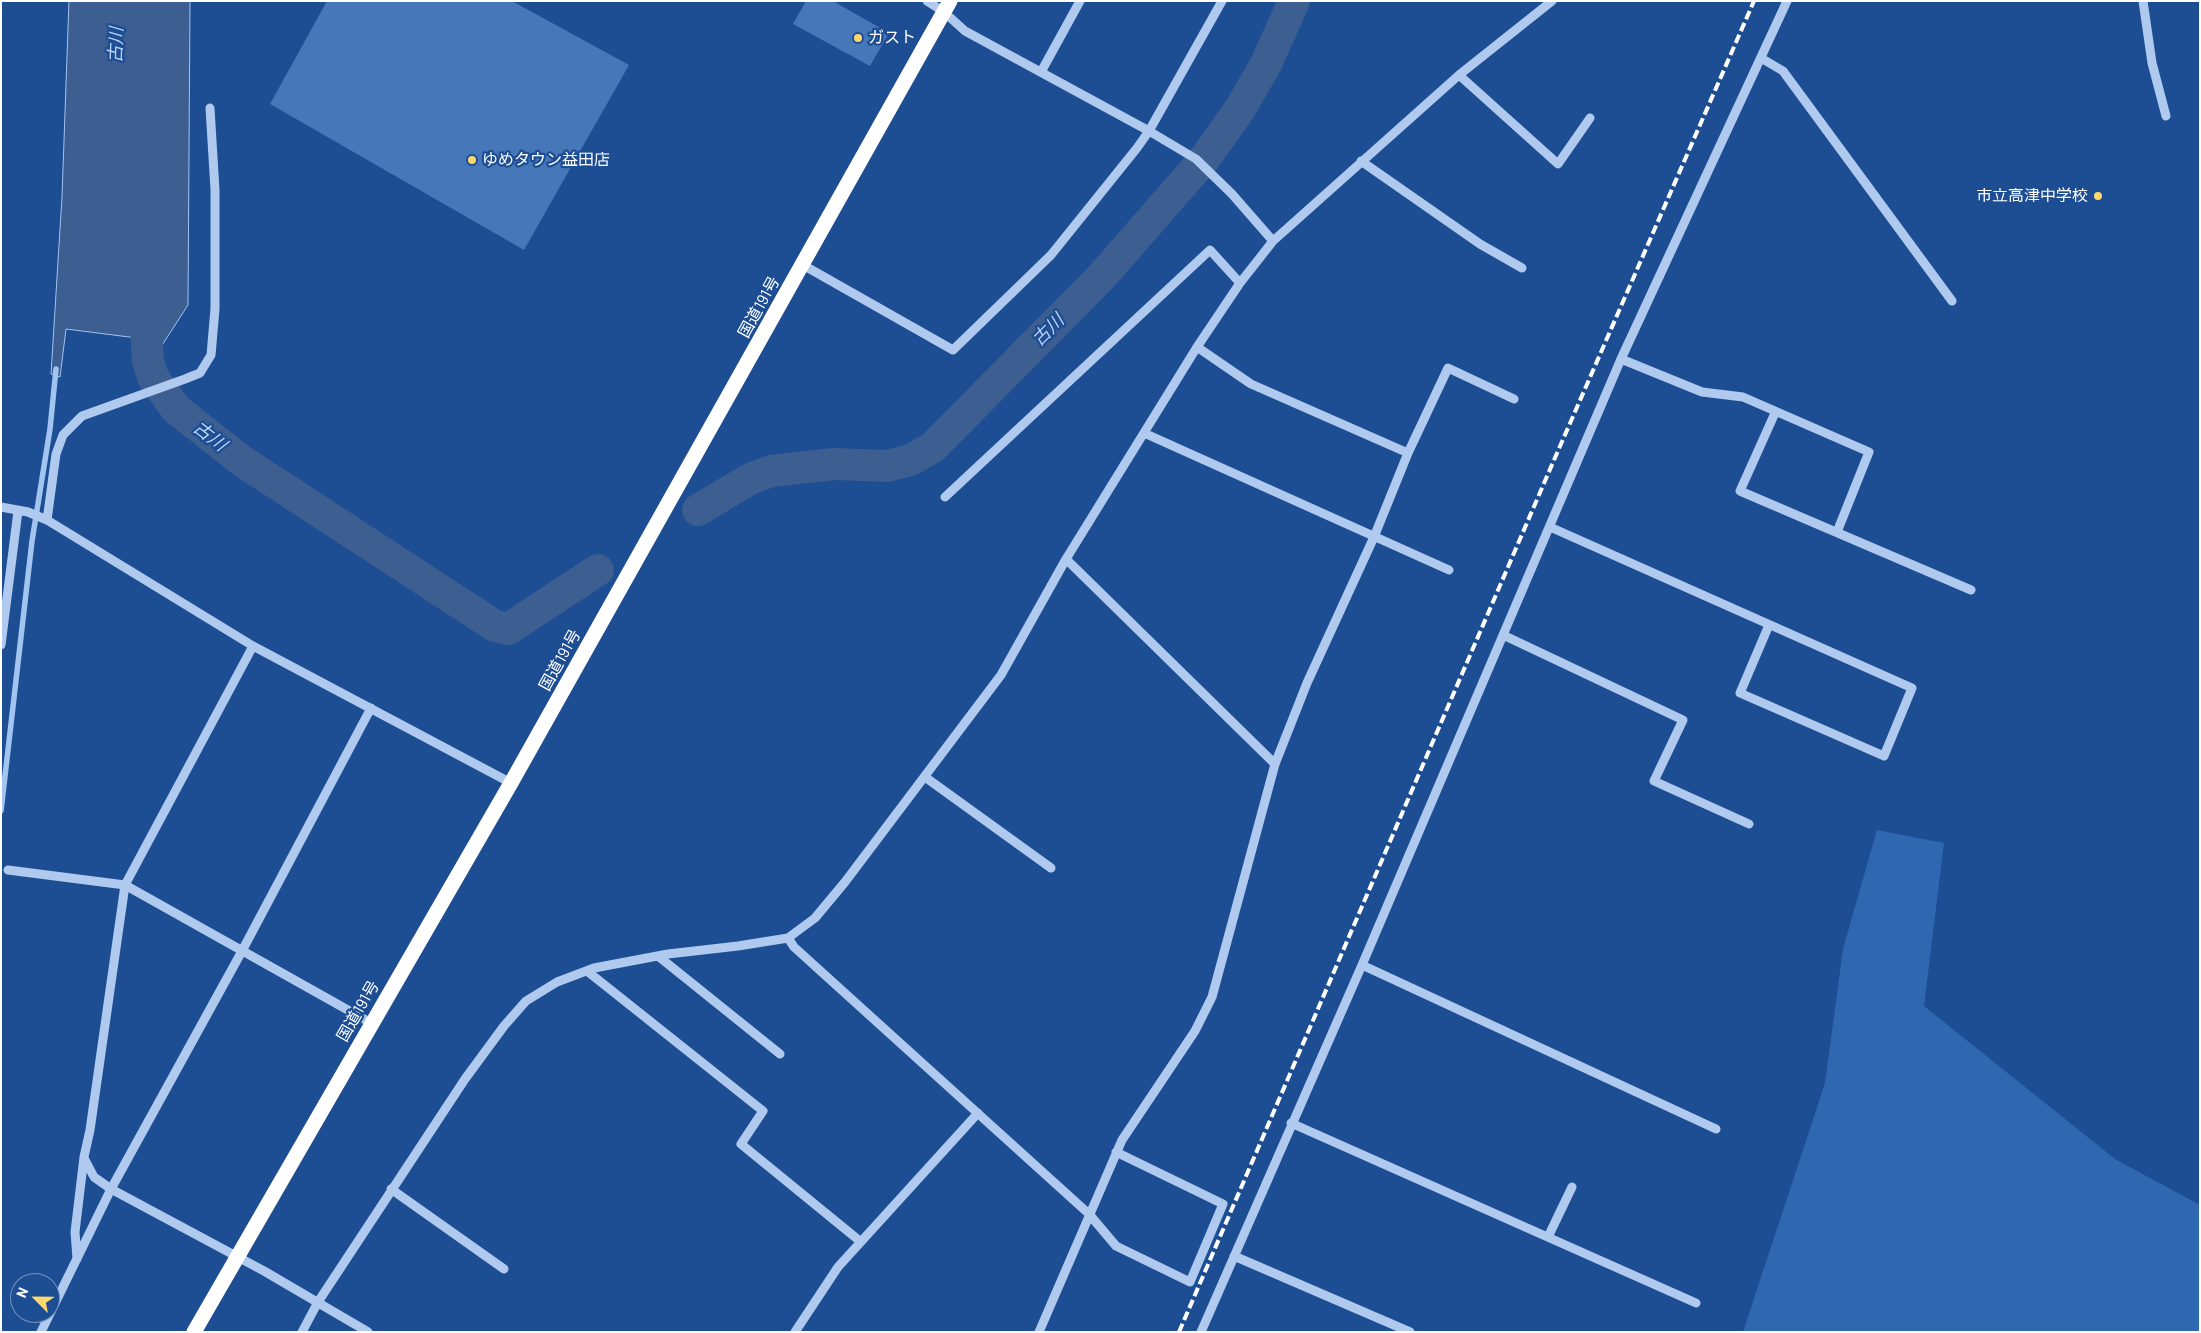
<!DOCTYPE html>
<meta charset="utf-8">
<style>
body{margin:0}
#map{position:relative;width:2201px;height:1333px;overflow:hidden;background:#1d4d93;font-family:Barlow,sans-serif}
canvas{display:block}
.frame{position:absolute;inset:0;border:2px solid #fff;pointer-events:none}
.north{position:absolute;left:10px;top:1273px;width:50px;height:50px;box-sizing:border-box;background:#1d4d93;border:1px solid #7794be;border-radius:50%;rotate:293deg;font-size:14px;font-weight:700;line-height:20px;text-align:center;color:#fff}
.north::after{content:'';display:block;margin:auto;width:18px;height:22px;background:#fed86d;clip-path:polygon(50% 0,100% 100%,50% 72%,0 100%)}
</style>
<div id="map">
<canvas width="2201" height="1333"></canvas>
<div class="frame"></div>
<div class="north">N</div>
</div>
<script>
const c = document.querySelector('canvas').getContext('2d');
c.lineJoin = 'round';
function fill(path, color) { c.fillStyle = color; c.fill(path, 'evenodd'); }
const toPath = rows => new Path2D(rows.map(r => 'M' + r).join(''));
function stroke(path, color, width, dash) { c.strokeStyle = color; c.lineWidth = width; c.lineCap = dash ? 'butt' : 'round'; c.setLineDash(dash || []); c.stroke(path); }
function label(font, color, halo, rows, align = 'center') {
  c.font = font + ' Barlow,"Noto Sans JP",sans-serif'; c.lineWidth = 4.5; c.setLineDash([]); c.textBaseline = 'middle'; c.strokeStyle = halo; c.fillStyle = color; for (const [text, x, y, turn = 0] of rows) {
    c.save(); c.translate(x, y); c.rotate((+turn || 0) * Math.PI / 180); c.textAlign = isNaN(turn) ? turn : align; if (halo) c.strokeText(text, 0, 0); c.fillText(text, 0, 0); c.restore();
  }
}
fill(toPath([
 [1877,830,1944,843,1924,1006,2115,1159,2200,1205,2200,1332,1743,1332,1825,1083,1843,949]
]), '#3067b1');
const water = toPath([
 [69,1,190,1,188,305,157,353,159,366,141,373,137,358,137,338,66,329,60,377,51,374,62,197,69,1]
]);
fill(water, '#3c5e91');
stroke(water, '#a2c4f0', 1);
stroke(toPath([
 [1,811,32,541,50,429,56,369]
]), '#a2c4f0', 5.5);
stroke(toPath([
 [146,327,148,361,153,377,176,409,242,461,495,626,508,629,598,570],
 [698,510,752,478,771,471,834,464,887,466,911,460,933,447,1103,275,1206,157,1240,109,1266,64,1294,1]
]), '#3c5e91', 32);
fill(toPath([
 [327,1,512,1,629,65,524,250,270,104],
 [806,1,833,1,889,33,870,66,793,24]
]), '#4577b9');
stroke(toPath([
 [927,1,944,12,965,31,1149,131,1196,159,1232,194,1273,241],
 [2143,1,2152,63,2166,116],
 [1761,58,1783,71,1952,301],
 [1041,72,1080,1],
 [1459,75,1558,164,1590,118],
 [1361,161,1480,244,1522,268],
 [803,265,953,350,1051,255,1137,148,1149,131,1222,1],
 [1197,347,1251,384,1408,453],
 [1621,359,1702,392,1743,397,1869,452,1837,532],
 [1775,413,1740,491,1971,590],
 [1144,433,1449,570],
 [945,497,1210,250,1240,283],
 [1,507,28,512,47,520,253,646,511,783],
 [47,520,56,454,63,435,82,416,185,379,200,373,211,355,215,309,215,190,210,108],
 [1550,527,1912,688,1884,756,1740,693,1769,625],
 [1066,559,1275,764],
 [1503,635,1683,720,1654,781,1749,824],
 [1,645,18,511],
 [925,777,1051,868],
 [8,870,125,885,371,1023],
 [788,938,794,947,1089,1214,1116,1246,1190,1282,1223,1204,1116,1152],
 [658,956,780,1054],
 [1362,965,1716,1129],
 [587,971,763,1111,741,1144,861,1242],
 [1291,1123,1696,1303],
 [84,1158,94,1177,111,1189,264,1271,368,1332],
 [391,1189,504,1269],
 [1548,1237,1572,1187],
 [1234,1256,1410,1332],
 [77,1259,75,1232,84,1157,90,1130,125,885,253,646],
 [41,1332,111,1189,242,951,371,708],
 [302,1332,318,1302,465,1079,504,1026,526,1001,557,982,594,968,668,954,738,946,788,938,815,918,845,882,1001,675,1066,559,1197,347,1240,283,1273,241,1459,75,1552,1],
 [795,1332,838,1267,978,1113],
 [1039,1332,1122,1140,1195,1031,1212,997,1275,764,1307,683,1374,537,1408,453,1448,368,1514,399],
 [1201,1332,1362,965,1621,359,1787,1]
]), '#afcaee', 9);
stroke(toPath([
 [194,1332,511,783,950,1]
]), '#fff', 15);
stroke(toPath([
 [1179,1332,1554,460,1754,1]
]), '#fff', 4, [9, 4]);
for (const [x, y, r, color] of [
 [858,38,5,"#fed86d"],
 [472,160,5,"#fed86d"],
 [2098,196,5,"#fed86d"]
]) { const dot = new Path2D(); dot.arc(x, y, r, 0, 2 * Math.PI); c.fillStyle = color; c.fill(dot); stroke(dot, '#1d4d93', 2); }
label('16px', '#fff', '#1d4d93', [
 ["ガスト",868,38],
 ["ゆめタウン益田店",482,160],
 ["市立高津中学校",2088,196,"right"]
], 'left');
label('16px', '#fff', '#1d4d93', [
 ["国道191号",759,307,-61],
 ["国道191号",560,660,-61],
 ["国道191号",358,1011,-60]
]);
label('italic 18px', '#bbd4f5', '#1d4d93', [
 ["古川",116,45,-88],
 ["古川",1048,330,-45],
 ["古川",210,436,38]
]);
</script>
